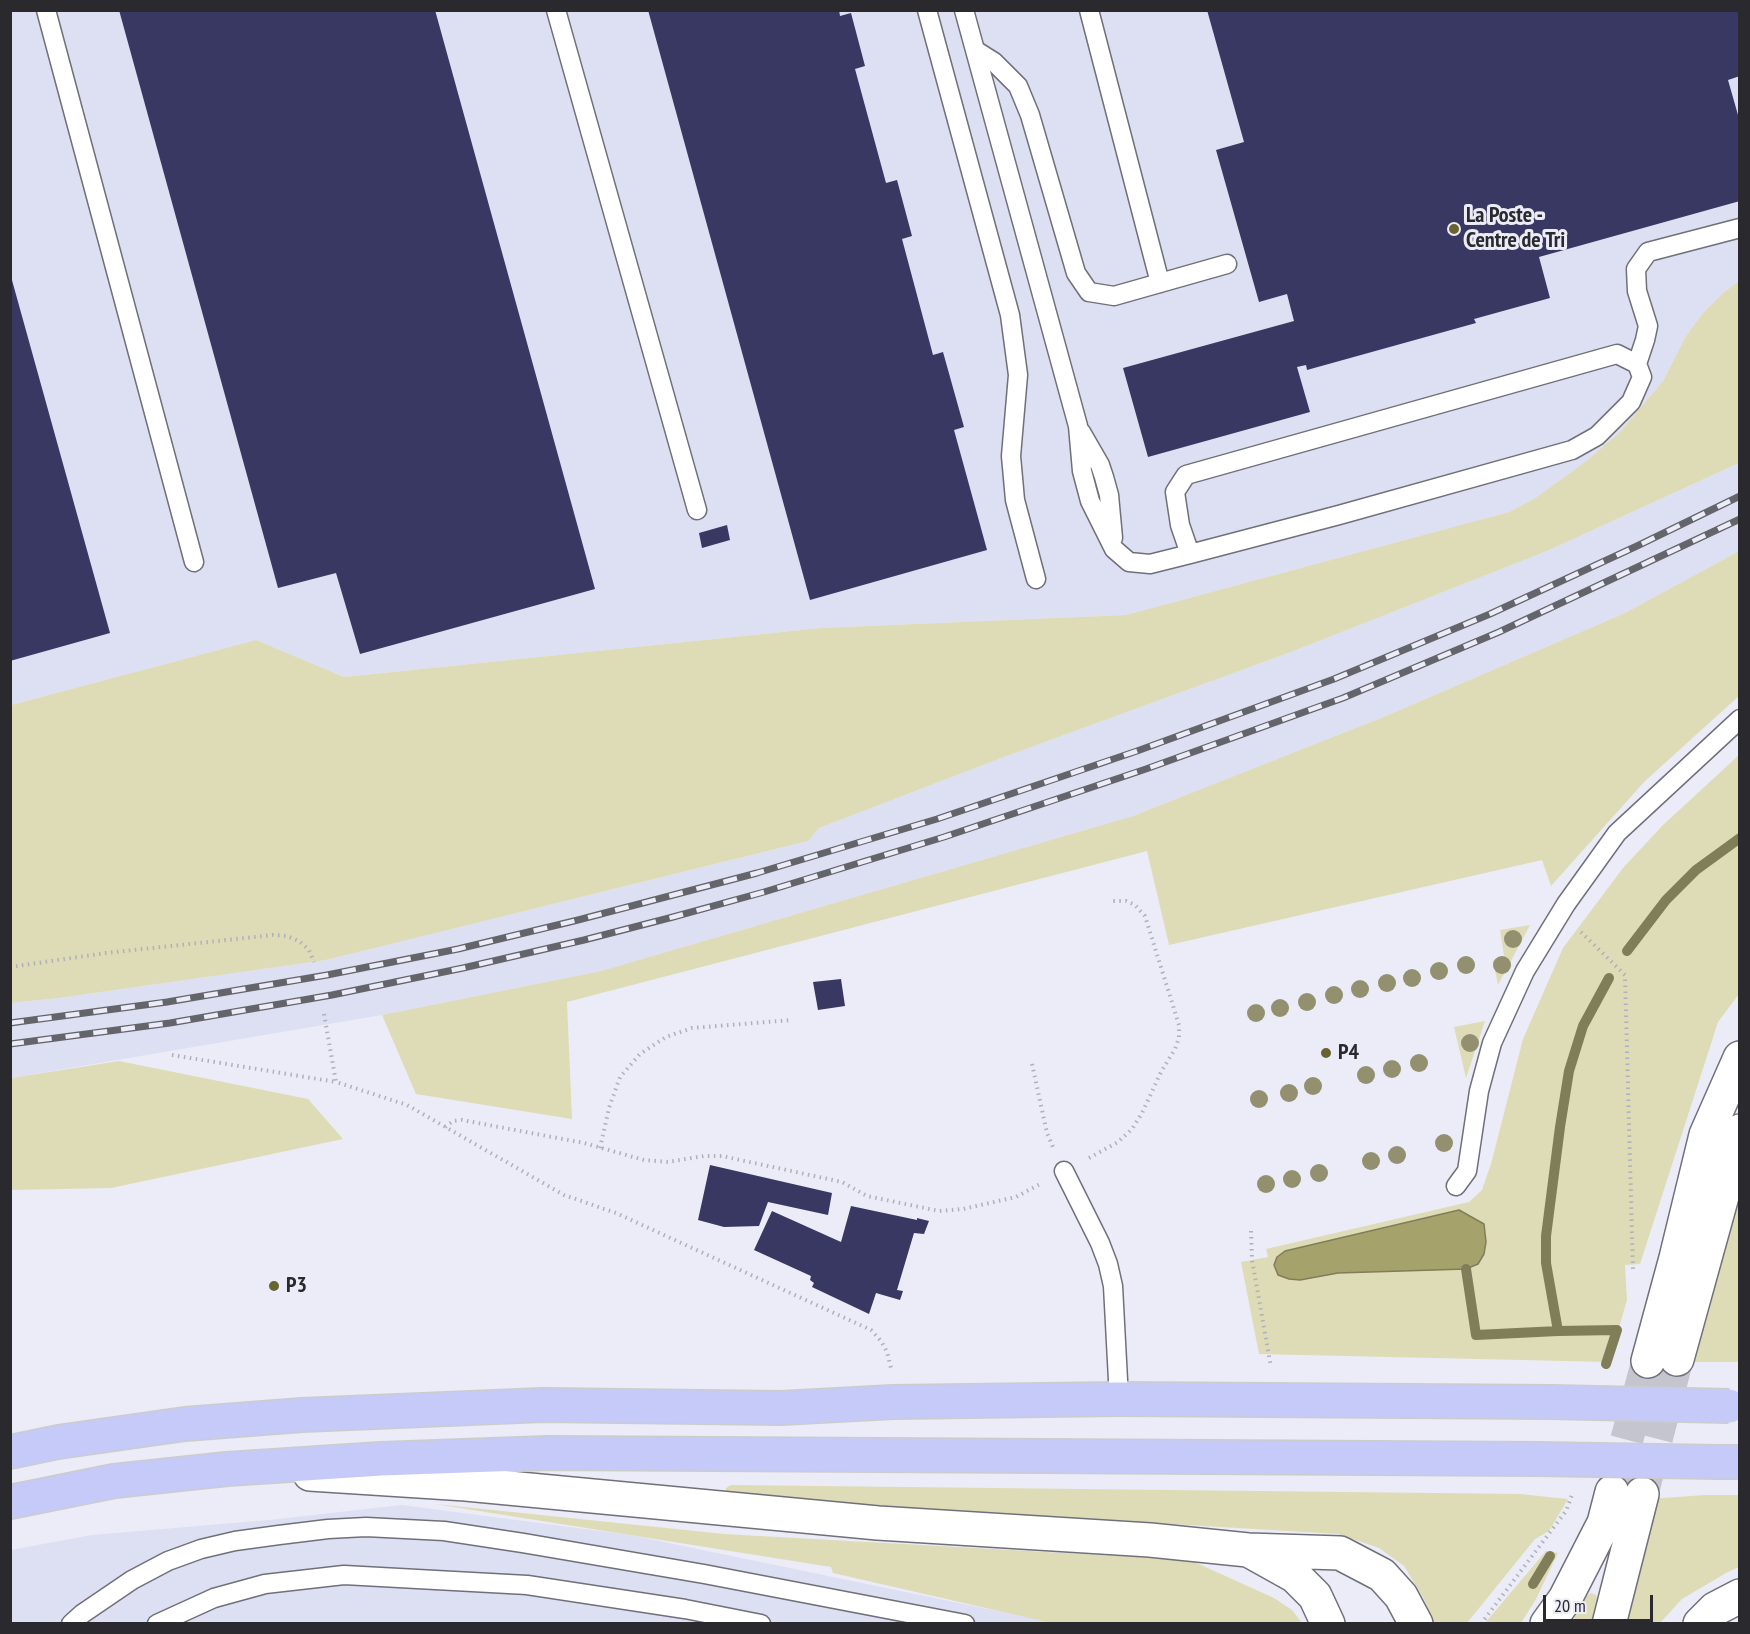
<!DOCTYPE html>
<style>
body{margin:0}
#map{position:relative;width:1750px;height:1634px;overflow:hidden;background:#ebecf7;font-family:"PT Sans Narrow",sans-serif}
canvas{display:block}
.frame{position:absolute;inset:0;border:12px solid #29292e;pointer-events:none}
.scale{position:absolute;left:1543px;top:1595px;width:110px;height:27px;box-sizing:border-box;border:3px solid #29292e;border-top:0;padding-left:8px;font-size:18px;line-height:21px;white-space:nowrap;color:#29292e;-webkit-text-stroke:4px #ebecf7;paint-order:stroke}
</style>
<div id="map">
<canvas width="1750" height="1634"></canvas>
<div class="frame"></div>
<div class="scale">20 m</div>
</div>
<script>
const c = document.querySelector('canvas').getContext('2d');
c.lineJoin = 'round';
function fill(path, color) { c.fillStyle = color; c.fill(path, 'evenodd'); }
const toPath = rows => new Path2D(rows.map(r => 'M' + r).join(''));
function stroke(path, color, width, dash) { c.strokeStyle = color; c.lineWidth = width; c.lineCap = dash ? 'butt' : 'round'; c.setLineDash(dash || []); c.stroke(path); }
function label(font, color, halo, rows, align = 'center') {
  c.font = font + ' "PT Sans Narrow",sans-serif'; c.lineWidth = 6; c.setLineDash([]); c.textBaseline = 'middle'; c.strokeStyle = halo; c.fillStyle = color; for (const [text, x, y, turn = 0] of rows) {
    c.save(); c.translate(x, y); c.rotate((+turn || 0) * Math.PI / 180); c.textAlign = isNaN(turn) ? turn : align; if (halo) c.strokeText(text, 0, 0); c.fillText(text, 0, 0); c.restore();
  }
}
fill(toPath([
 [11,11,1739,11,1739,281,1723,293,1702,314,1686,336,1663,381,1619,433,1585,462,1534,499,1509,512,1126,615,821,628,344,677,256,640,11,705],
 [1739,463,1739,551,1625,613,1386,716,1133,816,601,971,382,1015,11,1078,11,1003,59,998,326,960,808,841,819,828,1001,758,1291,652,1547,551],
 [402,1505,630,1535,1060,1624,11,1624,11,1550,92,1535,269,1520]
]), '#dddff2');
fill(toPath([
 [1739,281,1739,463,1547,551,1291,652,1001,758,819,828,808,841,326,960,59,998,11,1003,11,705,256,640,344,677,821,628,1126,615,1509,512,1534,499,1585,462,1619,433,1663,381,1686,336,1702,314,1723,293],
 [1739,551,1739,696,1645,781,1551,886,1542,860,1169,945,1147,851,567,1002,572,1119,416,1094,382,1015,601,971,1133,816,1386,716,1625,613],
 [1739,755,1739,994,1718,1022,1640,1264,1625,1265,1627,1300,1609,1362,1259,1354,1241,1262,1268,1257,1266,1249,1469,1202,1482,1190,1491,1164,1523,1039,1563,948,1623,868,1662,826],
 [1530,925,1498,985,1493,960,1504,956,1500,930],
 [1485,1021,1466,1078,1454,1027],
 [119,1061,308,1099,343,1139,111,1188,11,1190,11,1078],
 [1739,1172,1739,1362,1689,1362],
 [731,1485,1520,1494,1568,1499,1549,1531,1535,1539,1467,1623,1435,1624,1424,1599,1404,1566,1379,1548,1338,1534,818,1503,726,1493,726,1488],
 [1705,1495,1739,1495,1739,1567,1726,1573,1682,1599,1660,1623,1617,1624,1649,1499],
 [435,1504,724,1534,1190,1560,1274,1598,1292,1610,1302,1623,1051,1623,833,1573,831,1567],
 [1546,1551,1558,1553,1536,1599,1521,1623,1485,1623],
 [1591,1593,1596,1595,1597,1599,1591,1623,1571,1623,1587,1596]
]), '#dedcb6');
const water = toPath([
 [1459,1210,1484,1224,1486,1242,1484,1254,1478,1264,1466,1269,1338,1273,1300,1280,1289,1279,1278,1275,1274,1265,1277,1257,1285,1251,1459,1210]
]);
fill(water, '#a5a26c');
stroke(water, '#807e59', 1.5);
stroke(toPath([
 [1627,951,1666,900,1696,870,1740,838],
 [1466,1269,1476,1335,1558,1331,1617,1330,1606,1364],
 [1558,1331,1546,1263,1546,1236,1560,1127,1569,1071,1583,1026,1609,978],
 [1533,1584,1550,1556]
]), '#807e59', 10);
fill(toPath([
 [119,10,435,10,595,589,360,654,336,573,278,588],
 [648,10,839,10,840,16,851,13,865,66,855,69,886,183,897,180,912,236,902,239,933,355,943,352,964,427,954,430,987,550,810,600],
 [1207,10,1740,10,1740,76,1728,80,1740,122,1740,201,1539,257,1550,298,1474,319,1476,323,1307,370,1306,365,1297,367,1310,412,1148,457,1123,368,1294,321,1287,294,1259,302,1216,150,1244,142],
 [10,273,110,633,10,661],
 [727,525,730,540,702,548,699,533],
 [841,979,845,1006,818,1010,813,982],
 [710,1165,832,1193,828,1215,768,1202,759,1226,724,1227,698,1220],
 [851,1206,917,1220,917,1218,929,1221,924,1234,914,1233,897,1290,903,1291,900,1300,876,1293,869,1314,812,1287,814,1283,810,1280,811,1276,754,1250,772,1211,841,1242]
]), '#383863');
stroke(toPath([
 [1644,1486,1677,1359],
 [1614,1487,1648,1361]
]), '#c4c5cf', 33, [33, 16]);
const service = toPath([
 [46,10,194,562],
 [556,10,697,510],
 [927,10,1010,315,1018,375,1011,456,1015,500,1036,579],
 [964,10,1078,426,1082,471,1090,501,1114,549,1129,562,1150,564,1190,554,1339,515,1572,450,1597,436,1631,402,1642,377,1637,364,1617,354,1186,475,1175,492,1180,525,1190,554],
 [1089,10,1160,283],
 [975,50,994,62,1018,86,1030,115,1076,273,1089,292,1114,296,1227,264],
 [1637,364,1645,340,1648,326,1637,291,1636,269,1648,252,1740,228],
 [1081,432,1100,465,1104,477,1109,495,1113,538],
 [1064,1171,1100,1243,1108,1264,1113,1286,1119,1399],
 [1456,1186,1467,1171,1479,1091,1492,1043,1525,971,1566,904,1617,833,1740,719],
 [71,1624,82,1614,132,1580,168,1561,201,1549,235,1541,279,1535,328,1529,366,1527,444,1531,523,1543,704,1574,965,1624],
 [157,1624,214,1598,265,1584,344,1575,527,1585,685,1609,761,1624]
]);
const minor = toPath([
 [1677,1359,1740,1131],
 [1648,1361,1676,1258,1706,1135,1740,1058],
 [310,1474,466,1484,878,1523,1150,1540,1248,1550,1340,1553,1382,1575,1401,1596,1416,1624],
 [1252,1552,1295,1576,1315,1596,1328,1624],
 [1547,1624,1565,1599,1604,1523,1612,1492],
 [1609,1624,1642,1494],
 [1700,1624,1715,1609,1740,1596]
]);
const trunk = toPath([
 [10,1452,58,1442,185,1424,302,1415,543,1405,781,1408,893,1402,1119,1399,1552,1402],
 [1718,1462,1740,1462],
 [10,1502,114,1481,227,1469,381,1459,548,1453,1537,1459]
]);
stroke(service, '#6f707a', 21);
stroke(minor, '#6f707a', 36);
stroke(trunk, '#cccccd', 36);
stroke(toPath([
 [1581,932,1625,975,1633,1272],
 [10,967,106,953,273,935,287,936,299,941,309,950,314,962],
 [324,1014,336,1082,407,1105,564,1195,616,1213,871,1330,881,1341,887,1352,891,1368],
 [172,1055,336,1082],
 [1032,1064,1047,1133,1053,1147],
 [445,1127,453,1121,462,1120,584,1143,644,1160,668,1162,704,1156,722,1156,842,1182,867,1196,939,1211,963,1209,1016,1197,1040,1184],
 [600,1148,609,1108,620,1077,640,1054,666,1037,692,1028,792,1020],
 [1089,1158,1118,1142,1132,1129,1142,1113,1161,1072,1175,1049,1179,1038,1179,1025,1145,916,1135,905,1126,901,1111,901],
 [1251,1231,1252,1260,1271,1367],
 [1481,1624,1566,1511,1572,1495]
]), '#afb0b9', 4, [1.5, 4.5]);
stroke(service, '#fff', 18);
stroke(minor, '#fff', 33);
stroke(trunk, '#c6caf8', 33);
const rail = toPath([
 [10,1023,167,1002,327,975,458,949,578,920,757,873,937,819,1137,751,1334,679,1490,614,1637,546,1740,496],
 [10,1044,170,1023,332,995,463,968,584,940,673,917,764,892,944,837,1146,769,1343,698,1499,632,1740,519]
]);
stroke(rail, '#64646b', 7);
stroke(rail, '#ebecf7', 4.5, [14]);
const trunkBridge = toPath([
 [1552,1402,1729,1406],
 [1537,1459,1718,1462]
]);
stroke(trunkBridge, '#cccccd', 36, []);
stroke(trunkBridge, '#c6caf8', 33);
c.fillStyle = '#92906f';
for (const [x, y] of [
 [1513,939],
 [1466,965],
 [1502,965],
 [1439,971],
 [1412,978],
 [1387,983],
 [1360,989],
 [1334,995],
 [1307,1002],
 [1280,1008],
 [1256,1013],
 [1470,1043],
 [1419,1063],
 [1392,1069],
 [1366,1075],
 [1313,1086],
 [1289,1093],
 [1259,1099],
 [1444,1143],
 [1397,1155],
 [1371,1161],
 [1319,1173],
 [1292,1179],
 [1266,1184]
]) { c.beginPath(); c.arc(x, y, 9, 0, 2 * Math.PI); c.fill(); }
for (const [x, y, r, color] of [
 [1454,229,6,"#676431"],
 [1326,1053,6,"#676431"],
 [274,1286,6,"#676431"]
]) { const dot = new Path2D(); dot.arc(x, y, r, 0, 2 * Math.PI); c.fillStyle = color; c.fill(dot); stroke(dot, '#ebecf7', 2); }
label('bold 22px', '#29292e', '#ebecf7', [
 ["La Poste -",1466,216],
 ["Centre de Tri",1466,241],
 ["P4",1338,1053],
 ["P3",286,1286]
], 'left');
</script>
